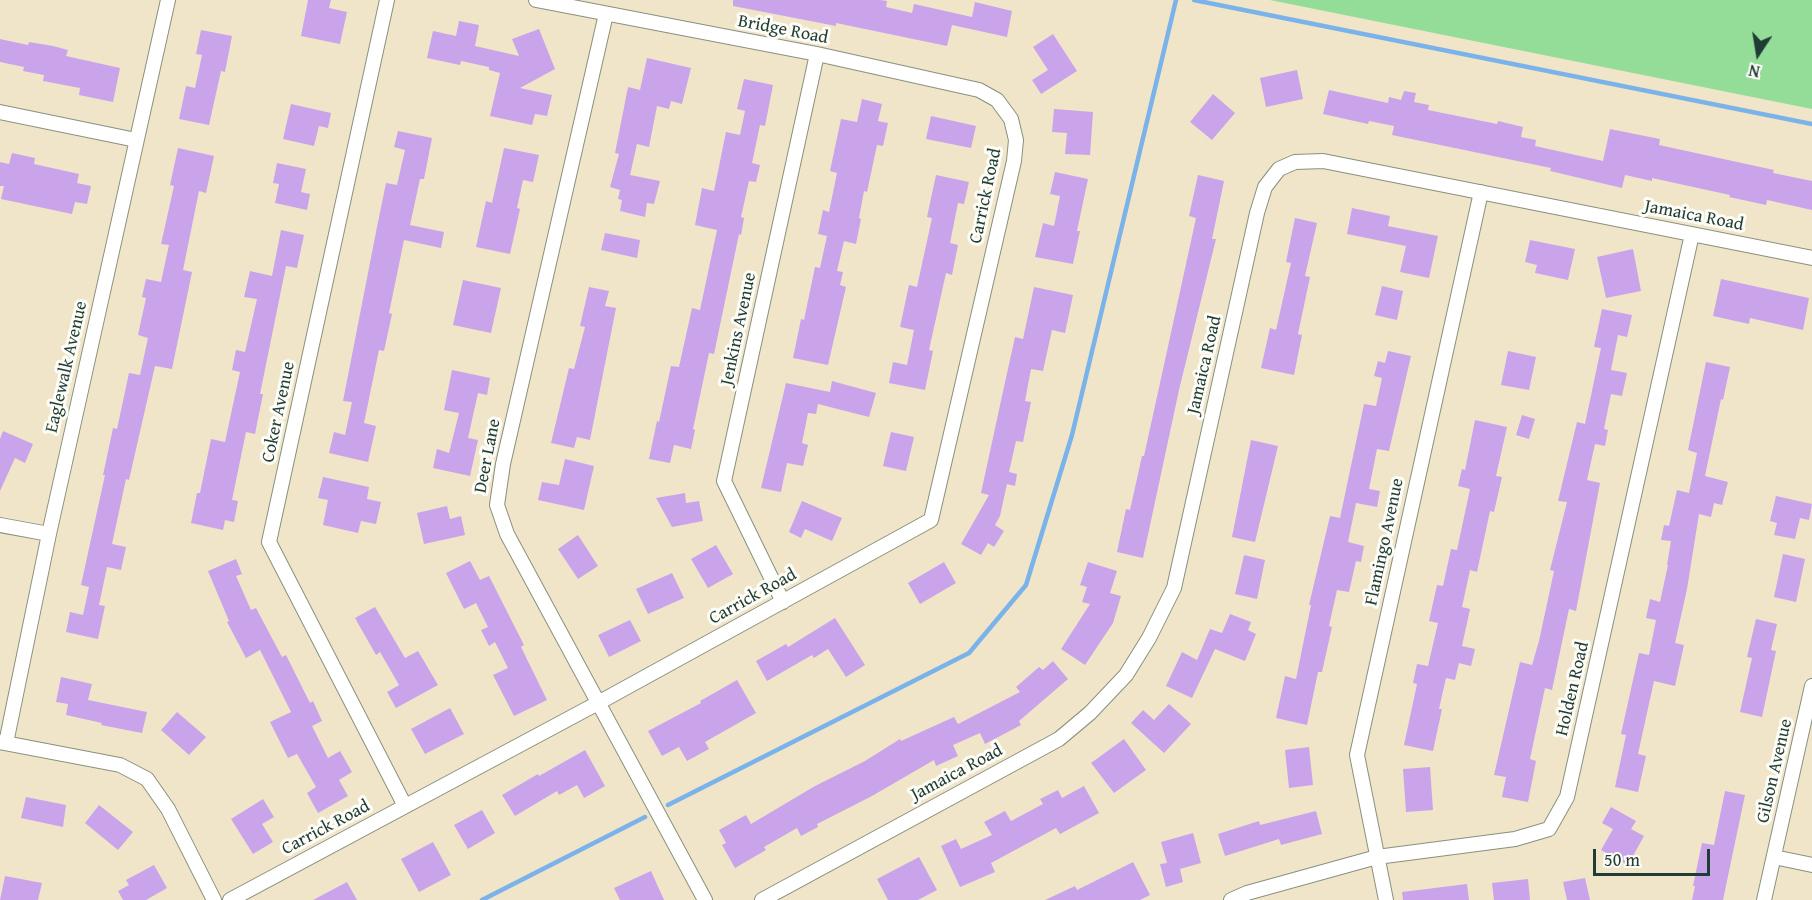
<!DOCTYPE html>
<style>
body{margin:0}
#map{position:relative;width:1812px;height:900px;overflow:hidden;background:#f0e5c9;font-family:"Gentium Book Plus",serif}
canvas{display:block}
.north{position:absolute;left:1728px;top:24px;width:60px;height:60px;-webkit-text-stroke:4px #fdfcf7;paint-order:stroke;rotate:192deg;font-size:16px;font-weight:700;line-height:24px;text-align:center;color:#1f3d34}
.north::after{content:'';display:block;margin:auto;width:21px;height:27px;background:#1f3d34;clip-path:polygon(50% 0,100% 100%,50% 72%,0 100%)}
.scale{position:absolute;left:1593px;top:849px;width:117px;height:27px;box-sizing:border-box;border:3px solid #1f3d34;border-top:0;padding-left:8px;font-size:18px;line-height:21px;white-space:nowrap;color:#1f3d34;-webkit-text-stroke:4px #fdfcf7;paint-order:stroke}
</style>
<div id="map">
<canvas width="1812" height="900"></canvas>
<div class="north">N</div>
<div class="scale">50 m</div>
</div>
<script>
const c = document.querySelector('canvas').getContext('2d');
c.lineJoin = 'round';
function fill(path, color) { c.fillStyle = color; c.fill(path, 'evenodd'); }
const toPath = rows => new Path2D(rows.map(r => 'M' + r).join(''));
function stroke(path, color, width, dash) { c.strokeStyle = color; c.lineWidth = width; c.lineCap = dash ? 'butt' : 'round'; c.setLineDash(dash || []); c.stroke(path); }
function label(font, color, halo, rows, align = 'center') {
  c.font = font + ' "Gentium Book Plus",serif'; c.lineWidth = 6; c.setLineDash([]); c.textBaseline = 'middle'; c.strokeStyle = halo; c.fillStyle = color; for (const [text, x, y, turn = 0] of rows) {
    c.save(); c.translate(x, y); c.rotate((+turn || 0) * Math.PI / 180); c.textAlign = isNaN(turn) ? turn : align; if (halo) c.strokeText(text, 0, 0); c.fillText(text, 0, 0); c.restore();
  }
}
fill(toPath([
 [1270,0,1812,0,1812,109]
]), '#93dd98');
stroke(toPath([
 [1194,0,1812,124],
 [668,805,969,653,1026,585,1072,435,1176,0],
 [482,900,645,817]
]), '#79b3ea', 4.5);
fill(toPath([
 [308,0,331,0,329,8,347,12,340,44,301,36],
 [733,0,880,0,887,1,886,7,912,13,914,4,972,17,975,2,1012,11,1007,37,952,25,947,46,836,23,836,26,733,6],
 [459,21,479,25,475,46,519,56,512,39,539,29,555,69,520,88,552,95,547,116,535,114,532,125,490,116,500,73,489,70,489,67,461,61,460,65,427,58,433,31,456,36],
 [201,30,232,36,225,72,221,71,209,125,179,119,186,86,195,88,202,55,196,54],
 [1053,34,1077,71,1041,94,1032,80,1048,70,1033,47],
 [0,39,28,45,29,42,53,46,68,50,66,56,120,68,113,102,79,95,80,88,43,81,44,75,23,71,24,67,0,62],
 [647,58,691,68,682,104,671,101,669,109,657,106,649,147,637,144,630,175,660,181,654,204,647,203,645,217,620,211,622,200,618,199,620,190,610,187,619,154,615,153,628,87,640,90],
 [1297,70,1303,99,1266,107,1260,78],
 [744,79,773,85,765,126,760,125,752,163,760,165,756,182,749,181,741,217,744,218,741,235,739,234,714,354,709,353,693,429,695,430,691,449,674,445,670,463,649,459,657,421,659,422,671,366,679,367,692,308,700,310,717,230,695,225,702,188,714,191,726,132,740,135,745,111,737,109],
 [1329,90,1388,103,1389,97,1401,100,1404,91,1416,93,1414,102,1429,105,1428,110,1497,124,1498,121,1523,127,1521,137,1536,140,1535,146,1603,161,1610,129,1660,139,1659,145,1774,170,1773,173,1812,181,1812,210,1767,200,1766,205,1729,197,1730,195,1652,178,1652,181,1625,175,1622,188,1550,171,1551,168,1392,135,1394,126,1369,121,1368,124,1323,114],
 [1213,94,1235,113,1212,140,1190,122],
 [862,99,882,104,878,121,888,123,883,146,877,145,867,192,864,191,859,218,861,219,856,244,844,241,837,271,843,272,840,285,846,287,828,365,793,358,801,319,804,320,815,267,820,268,827,236,818,234,823,210,829,212,837,173,830,171,841,119,857,122],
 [291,104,331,113,328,128,319,126,314,146,283,139],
 [1054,109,1093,112,1090,155,1065,154,1067,133,1052,132],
 [931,116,976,126,971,148,926,139],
 [398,131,432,138,424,179,420,179,410,225,444,232,441,248,404,240,389,313,392,314,384,351,379,350,364,423,376,426,368,462,329,453,334,432,345,435,352,402,343,401,376,232,386,183,397,185,405,150,394,147],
 [178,148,214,156,206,193,199,191,183,270,192,272,172,369,155,366,129,480,126,479,112,544,126,547,121,570,107,567,99,605,105,606,98,639,66,632,70,612,83,615,89,587,81,585,105,475,103,475,113,428,117,429,129,373,140,375,148,338,138,335,146,298,142,297,146,279,161,282,169,245,161,244,174,186,170,185],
 [504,148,539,155,533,182,523,180,517,208,520,209,510,254,476,247,486,201,492,203],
 [12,153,35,158,34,164,79,174,77,183,91,186,87,204,75,202,72,214,1,199,4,186,0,186,0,162,9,164],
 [277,163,306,169,301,192,310,194,307,210,275,203,279,184,273,183],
 [1055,172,1088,179,1077,231,1080,231,1073,264,1035,257,1043,223,1054,226,1060,196,1050,194],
 [936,175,969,182,964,204,958,203,950,243,958,245,952,275,946,273,929,350,933,351,925,390,889,383,893,362,907,365,914,330,900,327,909,285,917,287,932,218,927,217],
 [1198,175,1224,181,1212,239,1216,239,1179,390,1143,558,1117,552,1126,509,1130,510,1142,456,1144,456,1181,287,1196,218,1189,216],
 [1352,208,1390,216,1388,226,1438,236,1429,278,1400,272,1406,246,1347,234],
 [1295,218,1317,223,1305,276,1310,277,1298,334,1302,335,1294,375,1261,368,1270,328,1276,330,1291,263,1286,262],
 [281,230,304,235,297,268,286,266,260,394,263,394,255,434,246,432,232,500,238,501,234,522,225,520,223,530,191,523,197,493,200,493,211,439,225,442,240,372,232,370,236,350,245,352,257,299,244,297,250,271,272,276],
 [605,233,640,240,637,258,601,250],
 [1530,240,1575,249,1568,280,1535,273,1537,265,1525,262],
 [1633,249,1641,291,1606,298,1597,257],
 [1721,279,1809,298,1803,330,1750,318,1749,324,1713,316],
 [463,280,501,288,491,333,453,325],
 [1382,286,1403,291,1397,320,1375,315],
 [589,287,609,291,605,306,616,308,590,440,577,437,574,448,551,443,569,368,574,369,585,327,580,326],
 [1034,287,1073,295,1065,333,1052,330,1043,371,1031,369,1025,401,1031,402,1023,442,1016,441,1009,472,1017,474,1015,486,1007,484,1000,516,995,525,1004,531,994,547,988,543,981,555,961,544,989,495,981,493,1002,396,1015,337,1023,339],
 [1602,309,1632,315,1627,337,1618,335,1611,370,1627,373,1622,396,1611,394,1604,429,1608,430,1605,446,1595,444,1587,480,1600,483,1576,611,1569,609,1552,690,1545,688,1530,759,1536,761,1528,802,1502,797,1506,777,1494,775,1520,662,1532,665,1539,641,1554,571,1550,570,1567,502,1558,501,1577,422,1585,424,1601,348,1594,347],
 [1388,351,1411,356,1389,451,1377,449,1369,489,1380,491,1377,507,1356,503,1348,542,1364,546,1361,562,1356,561,1349,592,1337,590,1329,626,1332,627,1322,672,1318,672,1307,725,1276,718,1285,676,1296,679,1311,605,1309,605,1330,516,1340,518,1364,404,1376,406,1382,378,1374,376,1378,361,1385,363],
 [1508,351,1536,357,1529,390,1501,385],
 [1706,362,1730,367,1723,400,1721,399,1705,476,1728,482,1722,505,1714,503,1711,517,1699,514,1687,589,1675,643,1684,645,1675,686,1654,681,1638,754,1646,756,1638,792,1615,787,1626,735,1621,734,1639,653,1649,655,1656,620,1646,618,1650,599,1660,602,1668,565,1667,565,1671,541,1661,540,1664,525,1669,526,1677,490,1689,493,1697,453,1688,450],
 [452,370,490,378,487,395,478,393,468,438,478,440,470,476,433,468,437,449,449,453,459,413,444,410],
 [832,381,876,393,869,417,818,404,816,414,808,413,802,443,808,445,803,466,787,463,781,492,761,488,786,383,830,392],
 [1522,415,1535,419,1529,439,1516,435],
 [1475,420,1507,427,1496,476,1502,477,1494,512,1490,511,1477,572,1470,570,1462,607,1470,609,1462,646,1475,649,1471,666,1459,663,1455,680,1446,678,1439,709,1442,709,1433,751,1404,745,1417,684,1413,683,1417,664,1428,666,1438,623,1429,621,1437,585,1443,586,1451,549,1457,550,1470,489,1458,486,1462,469,1465,470],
 [3,431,33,444,25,463,15,458,0,491,0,439],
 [891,432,914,437,906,471,883,466],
 [1251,440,1278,446,1255,542,1232,537],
 [565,459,594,466,584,510,538,500,542,482,559,485],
 [323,477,369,487,367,499,381,502,376,524,361,521,358,533,323,525,328,500,318,498],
 [685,493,686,503,699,501,703,521,672,527,656,498],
 [1776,496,1812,504,1809,520,1800,518,1795,539,1774,535,1777,523,1770,521],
 [802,501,842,518,832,541,805,529,801,538,789,532],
 [447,506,450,519,461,516,465,535,424,544,417,513],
 [578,535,598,566,578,579,558,549],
 [716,545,733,574,708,588,691,559],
 [1783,554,1805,559,1796,602,1774,597],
 [1244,555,1265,560,1257,599,1235,594],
 [236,559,242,574,236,576,251,610,256,608,282,657,286,655,310,703,313,701,322,721,312,726,328,758,340,751,352,772,339,780,348,796,318,813,307,793,316,787,297,754,288,758,270,722,291,712,260,650,246,658,227,622,229,621,208,571],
 [470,561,480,580,489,576,524,645,521,647,547,700,514,716,493,675,508,668,495,642,489,646,481,630,488,627,476,603,464,609,446,573],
 [944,562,956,583,920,604,908,583],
 [1088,562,1117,571,1110,593,1121,596,1113,623,1085,665,1061,649,1090,604,1082,602,1087,587,1080,585],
 [672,573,684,598,648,614,636,589],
 [375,607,405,658,418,651,438,685,396,708,387,692,399,685,380,652,376,655,355,618],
 [1230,614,1251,622,1248,630,1256,634,1245,661,1215,649,1192,698,1166,686,1182,652,1197,660,1210,629,1222,633],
 [835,618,865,665,846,677,828,649,814,658,812,655,767,681,756,661,786,644,788,647],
 [1756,619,1777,624,1771,650,1776,651,1762,717,1740,712,1752,658,1747,657],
 [630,620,641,641,609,657,598,635],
 [1053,661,1068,679,1019,721,1021,725,985,744,980,733,953,745,958,756,936,766,934,760,872,796,817,824,818,827,801,836,797,828,764,847,766,850,735,868,722,845,726,843,719,830,746,815,751,824,815,786,865,761,900,739,901,741,954,717,958,724,1020,692,1016,687,1039,667,1043,670],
 [61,677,92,684,88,700,147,712,142,733,101,725,102,723,66,715,68,704,56,702],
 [737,680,756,713,705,742,709,749,687,761,679,747,662,756,648,731,701,703,700,701],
 [1169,704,1191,724,1164,753,1131,723,1143,710,1154,720],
 [450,708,464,734,425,754,411,729],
 [177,712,206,737,189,755,161,730],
 [1124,739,1146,770,1114,793,1091,763],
 [1309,747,1313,785,1289,788,1285,750],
 [585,750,605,786,584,798,577,785,559,795,557,791,515,816,502,795,538,774,539,776],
 [1430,767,1433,810,1406,812,1403,769],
 [1084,786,1099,813,1060,834,1056,828,991,863,995,872,960,887,941,846,956,839,961,849,992,835,984,822,1005,811,1011,821,1043,804,1040,799,1058,790,1062,798],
 [1725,791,1745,795,1723,900,1692,900,1695,886,1693,886,1702,843,1714,845],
 [26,797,66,805,63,827,21,818],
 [263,799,274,817,262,824,273,842,253,854,231,819],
 [99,805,133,832,118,850,85,823],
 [1611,807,1636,821,1631,829,1644,836,1628,865,1601,850,1613,829,1602,823],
 [482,810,495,833,468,849,454,825],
 [1316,811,1322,834,1281,845,1279,839,1225,856,1218,834,1259,821,1260,825],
 [1193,833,1201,863,1180,869,1183,882,1166,887,1160,864,1167,863,1161,842],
 [433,842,451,875,419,892,401,859],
 [919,857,937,890,918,900,888,900,877,879],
 [1133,862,1150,895,1140,900,1045,900,1075,886,1077,890],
 [154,865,167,888,146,900,123,900,118,891,129,885,126,880],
 [651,871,664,900,620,900,614,888],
 [5,876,42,883,38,900,0,900],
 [1585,878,1590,900,1567,900,1563,882],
 [1528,879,1530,900,1494,900,1492,883],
 [347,882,357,900,313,900],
 [1467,884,1469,900,1403,900,1402,892]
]), '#caa4eb');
const street = toPath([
 [387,0,269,542,405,806],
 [606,14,503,464,497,505,507,534,705,900],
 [0,112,136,140],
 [0,525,49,534],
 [783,602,724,481,817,54],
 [0,742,120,765,147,779,168,809,214,900],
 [6,743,49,534,168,0],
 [1774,857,1812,865],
 [230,900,598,703,931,520,1014,161,1016,140,1011,119,997,100,979,90,817,54,536,0],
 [762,900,1059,739,1090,713,1126,675,1149,638,1174,588,1257,213,1265,187,1279,169,1295,162,1323,161,1812,258],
 [1231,900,1247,893,1377,857,1515,839,1549,829,1567,797,1692,234],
 [1386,900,1357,755,1481,192],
 [1764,900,1812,686]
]);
stroke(street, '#88917e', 16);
stroke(street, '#fff', 14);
label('18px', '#1f3d34', '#fdfcf7', [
 ["Bridge Road",783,30,11],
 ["Carrick Road",986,196,-78],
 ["Jamaica Road",1694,216,11],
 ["Jenkins Avenue",739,329,-78],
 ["Jamaica Road",1205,365,-77],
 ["Eaglewalk Avenue",67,367,-77],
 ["Coker Avenue",279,412,-78],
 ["Deer Lane",488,456,-79],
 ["Flamingo Avenue",1385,542,-78],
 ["Carrick Road",753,597,-29],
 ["Holden Road",1573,689,-77],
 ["Gilson Avenue",1775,771,-77],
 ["Jamaica Road",957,773,-28],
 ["Carrick Road",326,828,-28]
]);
</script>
